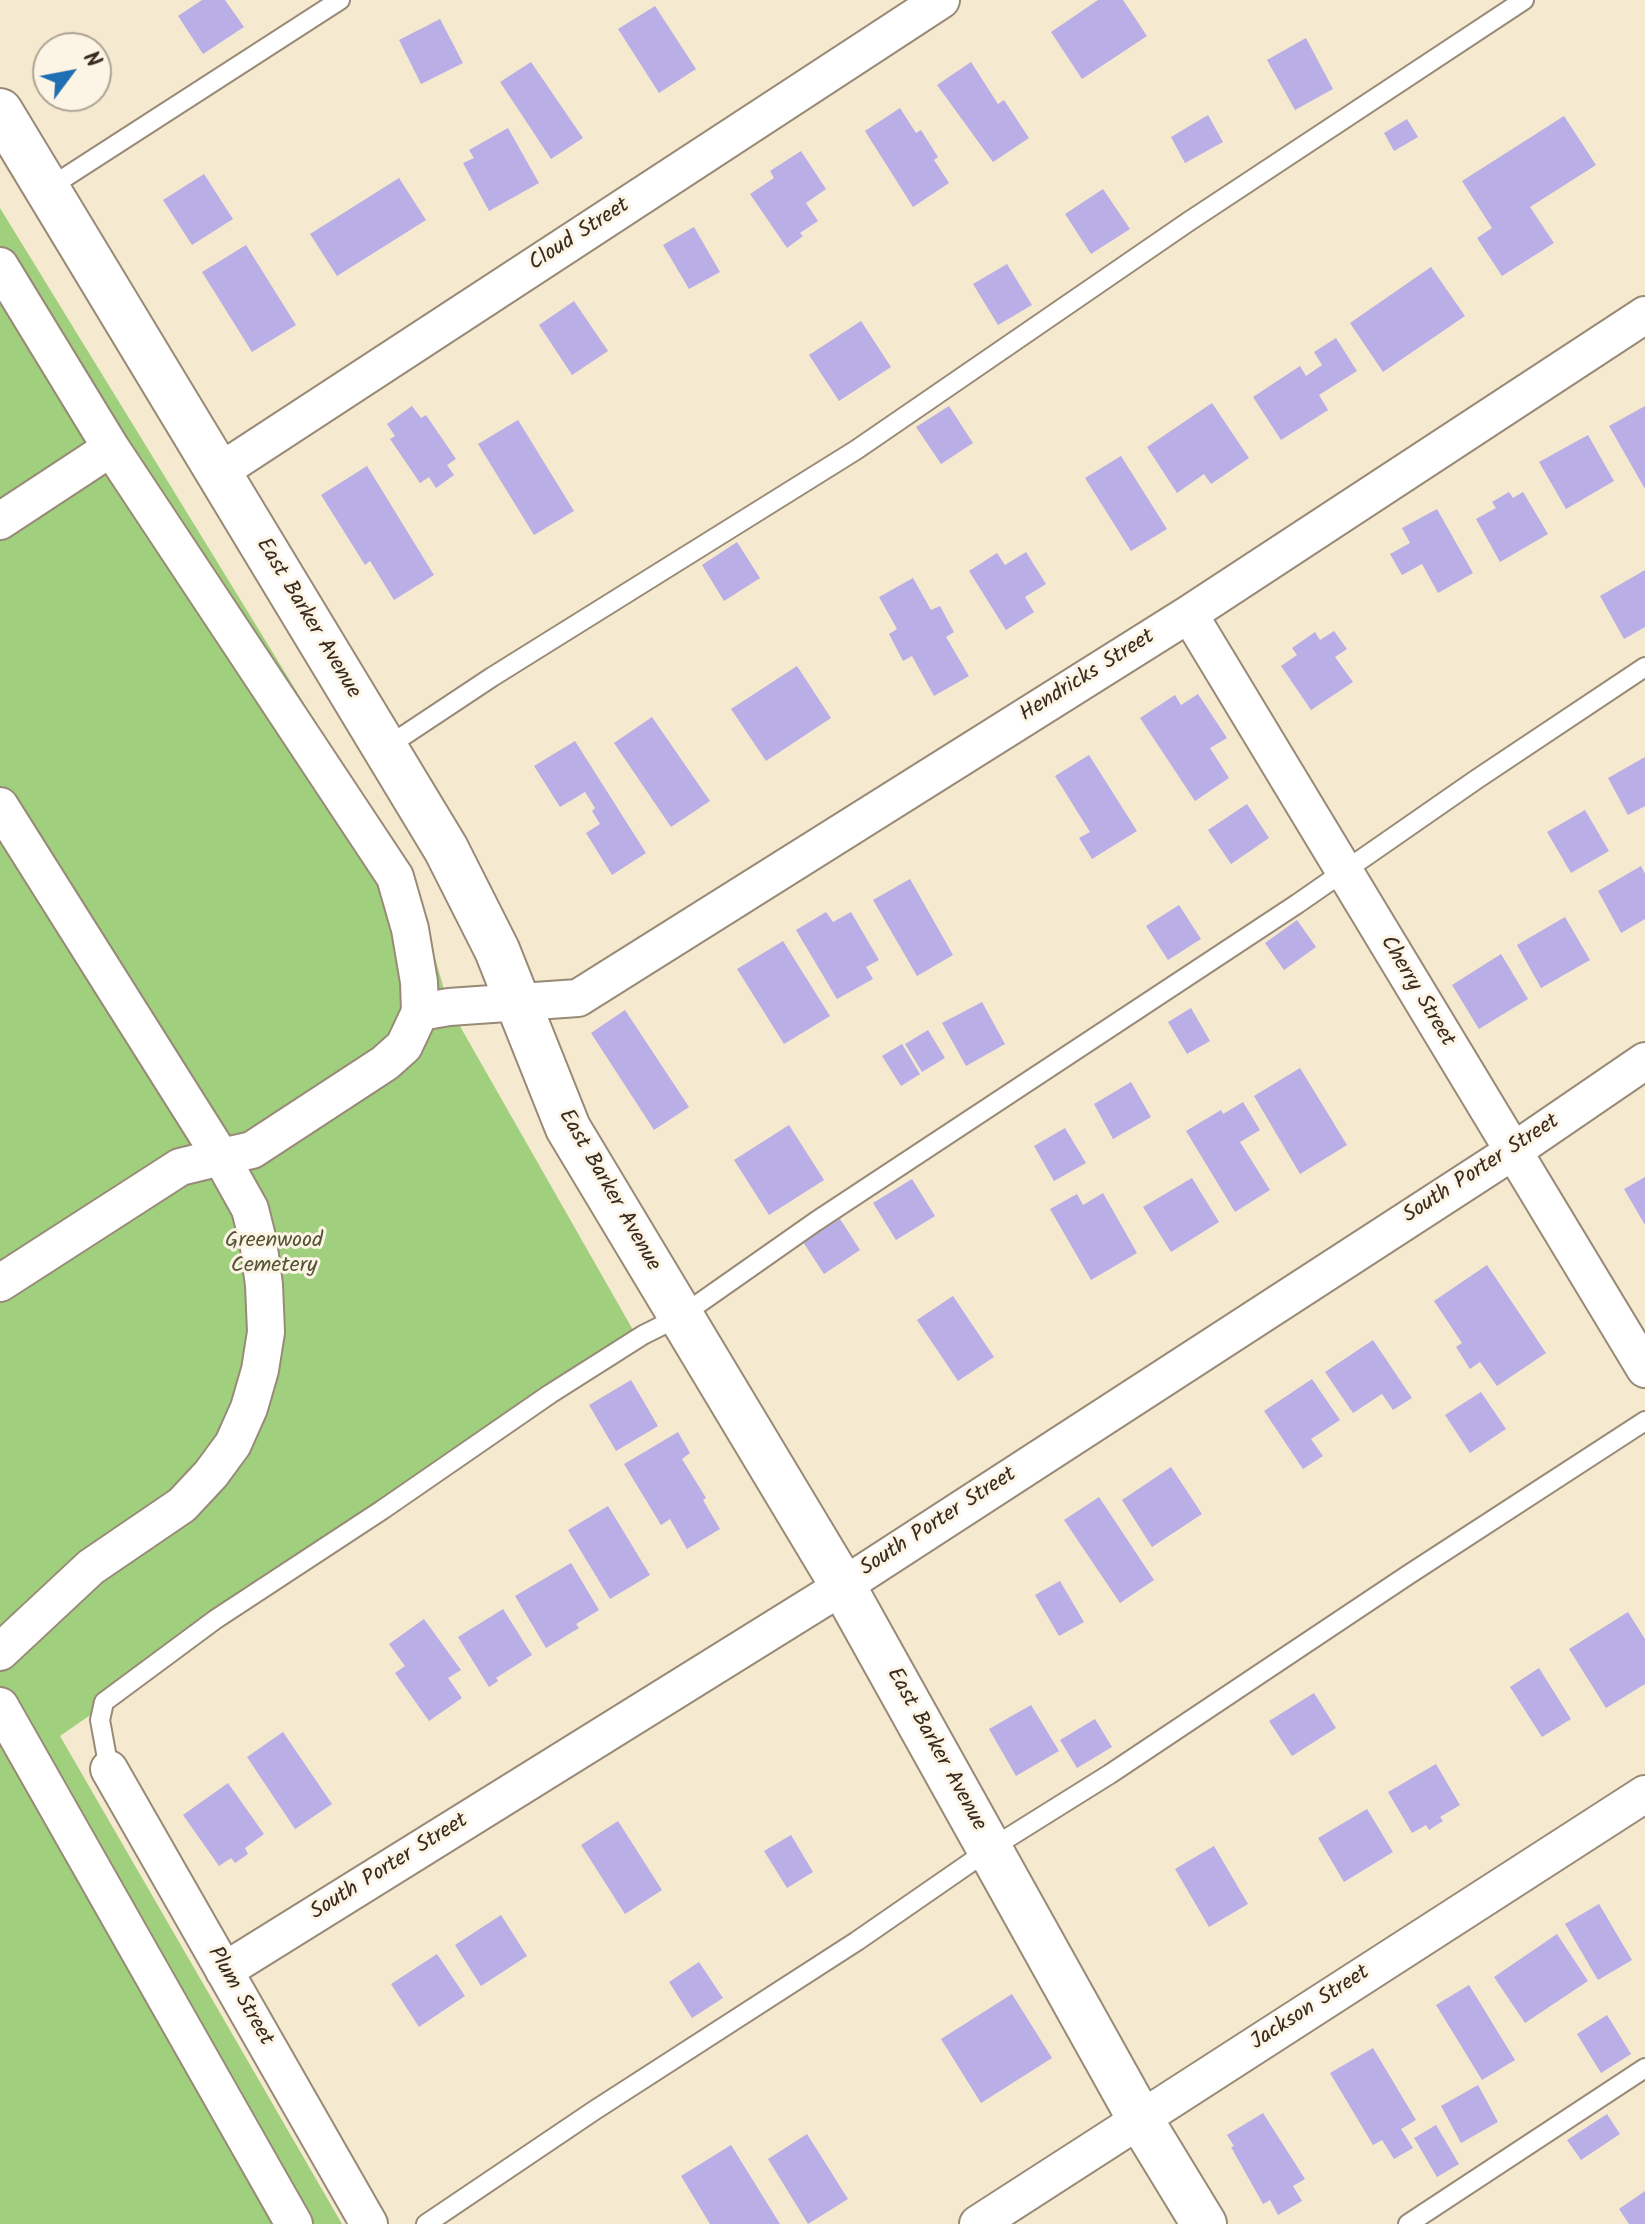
<!DOCTYPE html>
<style>
body{margin:0}
#map{position:relative;width:1645px;height:2224px;overflow:hidden;background:#f5e9cf;font-family:Kalam,sans-serif}
canvas{display:block}
.north{position:absolute;left:32px;top:32px;width:80px;height:80px;box-sizing:border-box;background:#fcf5e5;border:2px solid #afa495;border-radius:50%;rotate:58deg;font-size:22px;font-weight:700;line-height:32px;text-align:center;color:#3b2a1e}
.north::after{content:'';display:block;margin:auto;width:28px;height:36px;background:#1f6fb2;clip-path:polygon(50% 0,100% 100%,50% 72%,0 100%)}
</style>
<div id="map">
<canvas width="1645" height="2224"></canvas>
<div class="north">N</div>
</div>
<script>
const c = document.querySelector('canvas').getContext('2d');
c.lineJoin = 'round';
function fill(path, color) { c.fillStyle = color; c.fill(path, 'evenodd'); }
const toPath = rows => new Path2D(rows.map(r => 'M' + r).join(''));
function stroke(path, color, width, dash) { c.strokeStyle = color; c.lineWidth = width; c.lineCap = dash ? 'butt' : 'round'; c.setLineDash(dash || []); c.stroke(path); }
function label(font, color, halo, rows, align = 'center') {
  c.font = font + ' Kalam,sans-serif'; c.lineWidth = 6; c.setLineDash([]); c.textBaseline = 'middle'; c.strokeStyle = halo; c.fillStyle = color; for (const [text, x, y, turn = 0] of rows) {
    c.save(); c.translate(x, y); c.rotate((+turn || 0) * Math.PI / 180); c.textAlign = isNaN(turn) ? turn : align; if (halo) c.strokeText(text, 0, 0); c.fillText(text, 0, 0); c.restore();
  }
}
fill(toPath([
 [0,208,413,881,449,1007,637,1337,60,1736,342,2224,0,2224]
]), '#a0cf7e');
fill(toPath([
 [202,0,225,0,244,27,203,54,178,16],
 [1098,0,1123,0,1147,36,1082,79,1051,32],
 [655,6,696,69,659,93,618,29],
 [440,19,463,63,421,84,399,40],
 [1306,38,1333,89,1295,110,1267,60],
 [531,62,583,138,551,159,500,82],
 [971,62,998,104,1004,100,1029,138,993,162,937,85],
 [900,108,916,133,921,130,938,157,934,160,949,183,913,207,865,131],
 [1208,115,1223,142,1185,163,1171,137],
 [1564,116,1596,165,1530,207,1554,243,1502,276,1477,238,1492,228,1462,181],
 [1407,119,1418,137,1394,151,1384,133],
 [508,128,539,183,489,211,463,163,474,158,469,150],
 [801,151,826,189,806,203,818,221,800,233,803,236,787,248,750,194,774,178,770,171],
 [204,174,233,219,192,245,163,200],
 [399,178,426,220,337,276,310,234],
 [1103,189,1130,229,1091,254,1065,214],
 [694,227,720,272,689,289,663,245],
 [246,245,296,325,252,352,202,272],
 [1007,264,1032,305,998,325,973,284],
 [1431,267,1465,316,1383,372,1350,323],
 [574,301,608,351,572,375,539,325],
 [861,321,891,367,839,401,809,355],
 [1336,338,1357,371,1319,395,1328,410,1281,440,1253,397,1300,366,1306,376,1322,365,1314,352],
 [1212,403,1249,458,1211,484,1204,474,1177,493,1147,447],
 [412,406,421,418,426,415,456,459,447,465,454,475,436,488,429,477,420,483,390,439,395,436,387,424],
 [949,406,973,443,941,464,916,427],
 [1645,406,1645,489,1609,426],
 [518,420,574,511,534,535,478,444],
 [1588,435,1614,481,1566,509,1539,462],
 [1121,456,1167,529,1131,551,1085,478],
 [367,466,434,575,394,600,370,561,365,565,321,495],
 [1509,492,1513,498,1523,492,1548,534,1500,562,1476,519,1496,508,1492,502],
 [1437,509,1473,573,1438,593,1422,564,1402,575,1390,554,1410,543,1402,528],
 [737,542,760,578,724,601,702,565],
 [1026,552,1046,584,1025,597,1034,612,1006,630,969,571,997,553,1005,565],
 [1645,570,1645,627,1624,639,1600,596],
 [913,578,931,610,940,606,954,632,946,637,969,676,934,696,912,656,903,661,889,634,897,629,879,597],
 [1334,631,1347,649,1335,657,1353,682,1311,710,1281,666,1297,655,1292,648,1315,632,1320,640],
 [797,666,831,718,766,761,731,709],
 [1198,694,1227,738,1210,748,1229,778,1195,801,1140,718,1175,695,1181,705],
 [652,717,710,801,671,827,614,743],
 [575,741,646,853,612,875,586,833,600,824,592,811,595,808,585,792,560,807,534,766],
 [1089,755,1137,831,1092,859,1079,838,1090,832,1055,776],
 [1645,757,1645,806,1628,815,1608,778],
 [1247,804,1269,838,1231,864,1208,830],
 [1585,810,1609,851,1571,873,1547,832],
 [1641,866,1645,874,1645,919,1621,933,1598,891],
 [910,879,953,955,917,976,873,900],
 [1179,905,1201,939,1168,960,1146,926],
 [826,912,833,922,851,912,879,960,866,967,873,979,837,999,796,930],
 [1565,917,1590,960,1541,988,1517,945],
 [1297,920,1316,947,1284,970,1265,943],
 [783,941,830,1016,784,1044,737,969],
 [1501,954,1528,999,1479,1029,1452,985],
 [982,1002,1005,1044,966,1066,942,1023],
 [1191,1008,1210,1041,1187,1054,1168,1022],
 [625,1010,689,1107,654,1130,591,1033],
 [928,1030,945,1058,922,1072,905,1044],
 [902,1044,920,1074,901,1086,882,1056],
 [1300,1068,1347,1145,1300,1174,1254,1096],
 [1131,1082,1151,1117,1113,1139,1094,1104],
 [1243,1102,1260,1130,1240,1142,1270,1190,1235,1212,1186,1131,1221,1110,1223,1114],
 [789,1125,824,1180,769,1215,734,1160],
 [1065,1128,1086,1163,1054,1181,1034,1146],
 [1645,1177,1645,1225,1624,1189],
 [1192,1178,1219,1222,1171,1252,1143,1207],
 [912,1179,935,1216,896,1240,873,1203],
 [1103,1193,1137,1253,1091,1280,1050,1209,1077,1194,1083,1205],
 [840,1219,860,1250,824,1274,803,1242],
 [1487,1265,1546,1353,1497,1386,1480,1362,1470,1369,1456,1347,1462,1343,1434,1301],
 [953,1296,994,1357,958,1381,917,1320],
 [1373,1340,1412,1398,1393,1410,1382,1394,1353,1413,1325,1372],
 [1312,1379,1340,1420,1311,1439,1323,1456,1303,1469,1264,1411],
 [631,1380,658,1426,616,1451,589,1405],
 [1481,1392,1506,1429,1470,1453,1445,1415],
 [678,1432,690,1453,682,1459,706,1498,703,1500,720,1529,687,1549,670,1519,661,1525,624,1464],
 [1171,1467,1202,1514,1152,1547,1122,1500],
 [1099,1497,1154,1580,1120,1603,1064,1520],
 [608,1506,650,1575,610,1599,568,1530],
 [571,1563,599,1610,576,1624,579,1628,546,1648,515,1596],
 [1060,1581,1084,1622,1059,1636,1035,1595],
 [503,1609,532,1655,496,1678,498,1681,489,1687,458,1637],
 [1628,1612,1645,1639,1645,1684,1606,1708,1569,1649],
 [424,1619,461,1670,448,1678,462,1698,429,1721,395,1673,405,1666,389,1644],
 [1539,1668,1571,1719,1542,1737,1510,1687],
 [1314,1693,1336,1728,1292,1756,1269,1721],
 [1031,1705,1059,1751,1016,1776,989,1729],
 [1095,1719,1112,1747,1077,1768,1060,1740],
 [283,1732,332,1804,295,1829,247,1757],
 [1436,1764,1460,1805,1440,1817,1443,1821,1429,1830,1426,1825,1412,1833,1388,1792],
 [228,1783,264,1834,245,1848,248,1854,235,1863,231,1858,219,1866,183,1815],
 [1367,1809,1393,1852,1344,1882,1318,1838],
 [618,1821,662,1890,625,1914,581,1845],
 [791,1835,813,1872,787,1888,764,1851],
 [1214,1846,1248,1904,1209,1927,1175,1869],
 [1599,1904,1632,1960,1598,1980,1565,1924],
 [501,1915,527,1956,481,1986,455,1945],
 [1557,1934,1588,1981,1525,2023,1494,1977],
 [437,1954,465,1996,419,2027,391,1984],
 [699,1962,723,1998,692,2018,669,1982],
 [1469,1985,1515,2060,1482,2080,1436,2005],
 [1012,1994,1052,2058,981,2103,941,2039],
 [1607,2015,1631,2054,1601,2073,1577,2034],
 [1373,2048,1416,2120,1401,2129,1413,2148,1394,2159,1382,2140,1373,2145,1330,2073],
 [1478,2085,1498,2122,1461,2143,1441,2106],
 [1263,2113,1305,2179,1293,2186,1302,2201,1278,2215,1270,2200,1263,2204,1231,2147,1234,2146,1227,2135],
 [1607,2114,1620,2134,1581,2160,1567,2140],
 [1436,2125,1459,2164,1437,2177,1414,2138],
 [807,2134,848,2199,808,2224,768,2159],
 [731,2145,780,2224,710,2224,681,2176],
 [1645,2191,1645,2224,1629,2224,1619,2209]
]), '#b9afe6');
const lane = toPath([
 [47,189,340,0],
 [385,748,492,677,856,450,1188,222,1524,0],
 [109,1769,100,1720,104,1702,216,1619,382,1510,550,1394,643,1335,681,1316,815,1222,1297,904,1477,779,1645,667],
 [426,2224,595,2110,857,1941,990,1849,1110,1774,1408,1575,1645,1421],
 [1408,2224,1645,2068]
]);
const street = toPath([
 [0,266,111,448,0,521],
 [219,472,941,0],
 [1189,614,1645,1369],
 [0,806,221,1157,180,1167,0,1283],
 [420,1012,449,1007,578,998,1189,614,1645,315],
 [0,1652,91,1567,182,1505,211,1474,233,1444,249,1408,260,1370,266,1332,264,1285,258,1241,250,1209,221,1157,252,1150,385,1063,404,1046,420,1012,419,982,410,929,395,877,111,448],
 [0,1706,294,2224],
 [109,1769,369,2224],
 [224,1971,843,1586,1512,1152,1645,1061],
 [978,2224,1645,1794]
]);
const secondary = toPath([
 [0,111,446,849,497,950,568,1128,843,1586,1140,2119,1204,2224]
]);
stroke(lane, '#988a76', 22);
stroke(street, '#988a76', 40);
stroke(secondary, '#988a76', 48);
stroke(lane, '#fff', 18);
stroke(street, '#fff', 36);
stroke(secondary, '#fff', 44);
label('22px', '#3b2a1e', '#fcf5e5', [
 ["Cloud Street",580,236,-33],
 ["East Barker Avenue",307,619,59],
 ["Hendricks Street",1088,677,-32],
 ["Cherry Street",1416,992,59],
 ["South Porter Street",1482,1170,-33],
 ["East Barker Avenue",608,1191,60],
 ["South Porter Street",939,1523,-33],
 ["East Barker Avenue",935,1750,61],
 ["South Porter Street",390,1868,-32],
 ["Plum Street",239,1997,60],
 ["Jackson Street",1311,2009,-33]
]);
label('22px', '#545336', '#fcf5e5', [
 ["Greenwood",274,1242],
 ["Cemetery",274,1267]
]);
</script>
